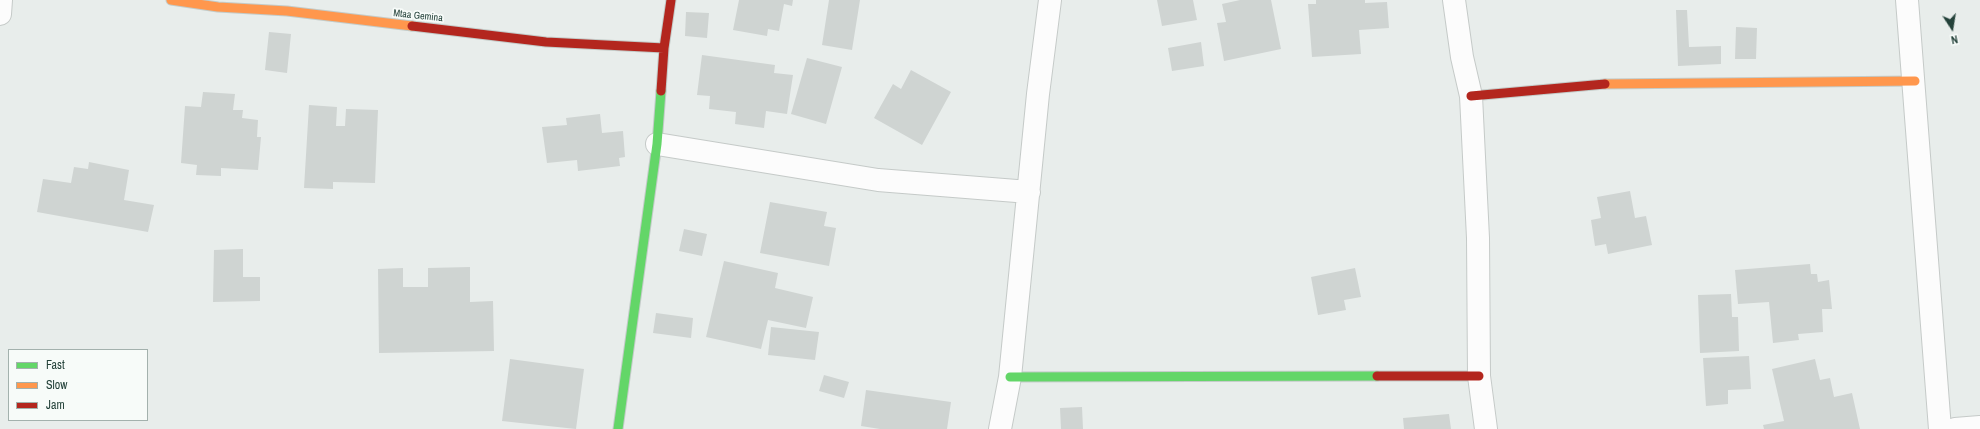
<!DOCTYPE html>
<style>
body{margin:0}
#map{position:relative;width:1980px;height:429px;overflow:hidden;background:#e8edeb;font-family:"Archivo Narrow",sans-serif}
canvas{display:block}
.legend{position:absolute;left:8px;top:349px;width:140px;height:72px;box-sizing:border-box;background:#f7fbf9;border:1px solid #a3b1ad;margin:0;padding:5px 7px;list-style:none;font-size:12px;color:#24423a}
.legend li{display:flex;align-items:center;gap:8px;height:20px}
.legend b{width:20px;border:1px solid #a3b1ad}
.north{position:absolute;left:1932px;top:8px;width:40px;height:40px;-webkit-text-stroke:3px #f7fbf9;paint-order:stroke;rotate:168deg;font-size:11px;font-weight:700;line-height:16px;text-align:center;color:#24423a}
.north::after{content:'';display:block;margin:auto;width:14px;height:18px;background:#24423a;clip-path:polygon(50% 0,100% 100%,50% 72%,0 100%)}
</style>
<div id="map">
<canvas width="1980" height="429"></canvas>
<ul class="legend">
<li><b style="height:5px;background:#63d668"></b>Fast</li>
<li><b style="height:5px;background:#ff974d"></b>Slow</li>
<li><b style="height:5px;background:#b3261e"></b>Jam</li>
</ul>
<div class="north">N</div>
</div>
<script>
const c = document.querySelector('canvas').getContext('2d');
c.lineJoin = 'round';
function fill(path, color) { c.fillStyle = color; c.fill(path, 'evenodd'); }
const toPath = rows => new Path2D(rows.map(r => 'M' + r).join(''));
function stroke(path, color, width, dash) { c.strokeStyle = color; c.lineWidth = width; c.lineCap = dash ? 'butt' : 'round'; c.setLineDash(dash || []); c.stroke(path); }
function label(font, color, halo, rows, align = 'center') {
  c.font = font + ' "Archivo Narrow",sans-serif'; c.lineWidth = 3.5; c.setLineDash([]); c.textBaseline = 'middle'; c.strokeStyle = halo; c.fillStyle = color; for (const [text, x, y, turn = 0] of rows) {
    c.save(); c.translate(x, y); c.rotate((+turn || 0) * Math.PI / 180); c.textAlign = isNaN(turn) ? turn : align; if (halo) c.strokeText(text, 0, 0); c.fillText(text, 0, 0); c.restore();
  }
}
fill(toPath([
 [739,0,793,0,792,6,784,4,779,31,768,29,767,36,733,30],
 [829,0,860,0,852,50,822,45],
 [1157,0,1193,0,1197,20,1162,26],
 [1240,0,1271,0,1281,49,1224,61,1217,23,1226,22,1222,4],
 [1316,0,1365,0,1365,3,1387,2,1389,28,1359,30,1361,54,1312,57,1308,4,1316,4],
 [1676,10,1687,10,1689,47,1721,46,1721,64,1678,66],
 [686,12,709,13,707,38,685,36],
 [1736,27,1757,28,1756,59,1735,59],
 [269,32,291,34,287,73,265,70],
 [1201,42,1204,66,1172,71,1168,48],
 [702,55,775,65,774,73,793,75,787,114,766,111,764,128,735,124,736,112,709,109,710,96,697,95],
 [807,58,842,67,826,124,791,114],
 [911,70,951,92,922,145,874,118,893,84,901,89],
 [203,92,235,94,233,110,243,110,242,118,258,120,257,137,261,137,258,170,221,168,221,176,196,175,197,165,181,163,185,106,201,107],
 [309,105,337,107,336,126,345,126,346,109,378,110,375,183,333,182,333,189,304,188],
 [600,114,602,133,623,131,625,157,619,158,620,166,578,171,577,160,547,163,542,127,567,125,566,118],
 [89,162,129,170,124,200,154,205,148,232,37,212,43,179,71,183,74,167,88,169],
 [1630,191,1635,218,1646,216,1652,245,1608,254,1606,244,1595,246,1591,220,1601,218,1597,197],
 [770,202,827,212,824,226,836,228,829,266,760,253],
 [684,229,707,234,702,256,679,251],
 [243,249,243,277,260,277,260,301,213,302,214,250],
 [724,261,778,273,775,288,813,297,806,328,768,320,761,349,706,337],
 [1810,264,1811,274,1817,274,1818,282,1829,280,1832,309,1822,309,1823,332,1798,334,1799,340,1773,343,1769,302,1738,304,1735,270],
 [470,267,470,302,493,301,494,351,379,353,378,269,403,268,403,287,428,287,428,268],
 [1355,268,1361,297,1344,300,1346,310,1318,315,1311,277],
 [1731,294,1732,317,1738,317,1739,351,1700,353,1698,295],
 [656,313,693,318,691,338,653,333],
 [771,327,819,332,815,360,768,355],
 [1749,356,1751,389,1728,390,1728,404,1706,406,1703,358],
 [510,359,584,369,576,429,502,421],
 [1815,359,1820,380,1830,378,1834,397,1852,393,1860,429,1764,429,1763,425,1784,421,1772,369],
 [824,375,849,382,844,398,819,391],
 [866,390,951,402,947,429,880,429,861,426],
 [1082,407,1083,429,1061,429,1060,408],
 [1449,414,1451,429,1404,429,1403,418]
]), '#cfd4d2');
const street = toPath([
 [1454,0,1462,57,1471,96,1478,238,1479,376,1486,429],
 [1907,0,1940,429],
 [0,14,1,0],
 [657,144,878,180,1029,192],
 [1000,429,1010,377,1038,94,1050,0],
 [1955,429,1980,427]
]);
const fast = toPath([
 [1010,377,1377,376],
 [618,429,657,144,661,91]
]);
const slow = toPath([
 [171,0,218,7,287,11,412,26],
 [1605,84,1915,81]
]);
const jam = toPath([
 [412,26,546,42,664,48],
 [661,91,664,48,671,0],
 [1471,96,1605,84],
 [1377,376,1479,376]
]);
stroke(street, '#c5cac8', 24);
stroke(fast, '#c3cbc8', 11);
stroke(slow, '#c3cbc8', 11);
stroke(jam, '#c3cbc8', 11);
stroke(street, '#fcfcfc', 22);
stroke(fast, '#63d668', 9);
stroke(slow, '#ff974d', 9);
stroke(jam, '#b3261e', 9);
label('10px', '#24423a', '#f7fbf9', [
 ["Mtaa Gemina",418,16,6]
]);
</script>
